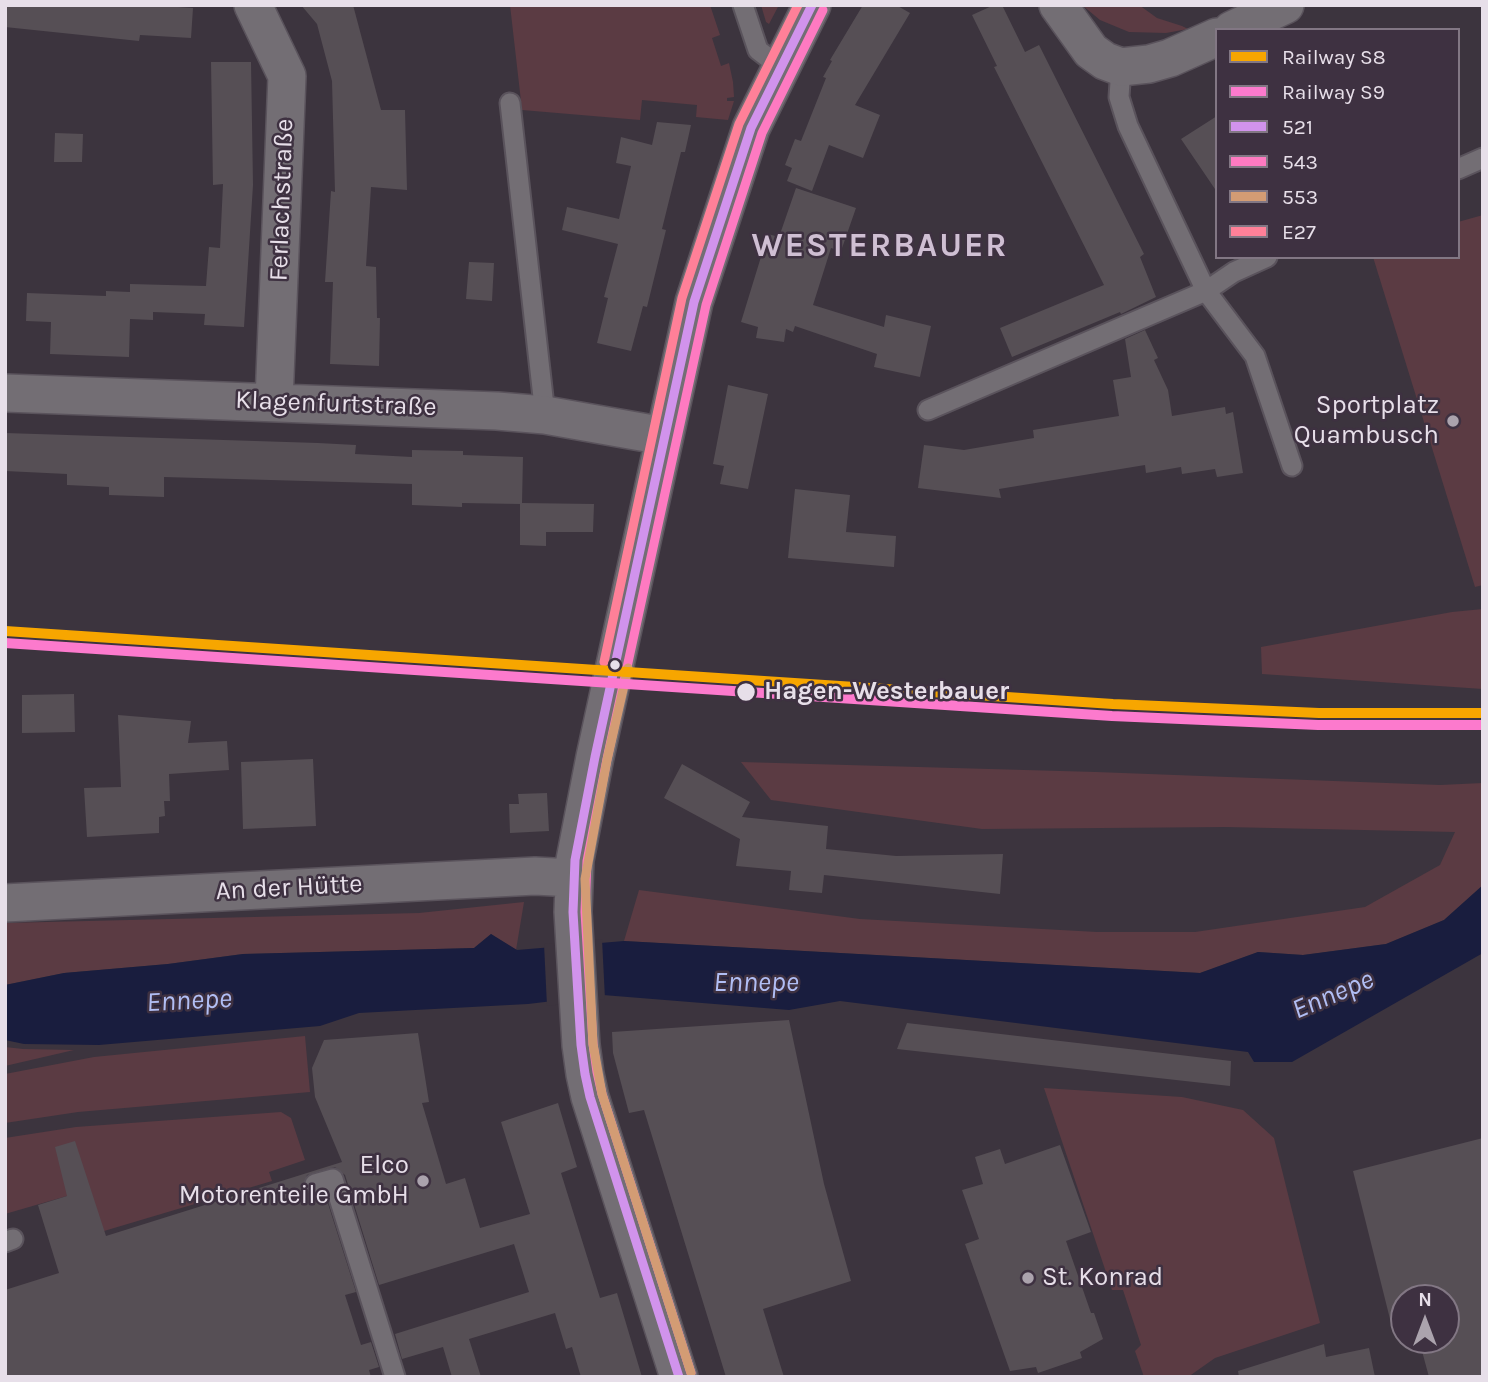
<!DOCTYPE html>
<meta charset="utf-8">
<style>
body{margin:0}
#map{position:relative;width:1488px;height:1382px;overflow:hidden;background:#3c343e;font-family:Karla,sans-serif}
canvas{display:block}
.frame{position:absolute;inset:0;border:7px solid #e7dfe9;pointer-events:none}
.legend{position:absolute;left:1215px;top:28px;width:245px;height:231px;box-sizing:border-box;background:#3e3141;border:2px solid #827784;margin:0;padding:9px 12px;list-style:none;font-size:21px;color:#e7dfe9}
.legend li{display:flex;align-items:center;gap:14px;height:35px}
.legend b{width:35px;border:2px solid #827784}
.north{position:absolute;left:1390px;top:1284px;width:70px;height:70px;box-sizing:border-box;background:#3e3141;border:2px solid #827784;border-radius:50%;rotate:0deg;font-size:19px;font-weight:700;line-height:28px;text-align:center;color:#e7dfe9}
.north::after{content:'';display:block;margin:auto;width:24px;height:32px;background:#aba3ad;clip-path:polygon(50% 0,100% 100%,50% 72%,0 100%)}
</style>
<div id="map">
<canvas width="1488" height="1382"></canvas>
<div class="frame"></div>
<ul class="legend">
<li><b style="height:9px;background:#f7a600"></b>Railway S8</li>
<li><b style="height:9px;background:#fc7acd"></b>Railway S9</li>
<li><b style="height:9px;background:#d193ec"></b>521</li>
<li><b style="height:9px;background:#fe7ac1"></b>543</li>
<li><b style="height:9px;background:#d39c74"></b>553</li>
<li><b style="height:9px;background:#ff8098"></b>E27</li>
</ul>
<div class="north">N</div>
</div>
<script>
const c = document.querySelector('canvas').getContext('2d');
c.lineJoin = 'round';
function fill(path, color) { c.fillStyle = color; c.fill(path, 'evenodd'); }
const toPath = rows => new Path2D(rows.map(r => 'M' + r).join(''));
function stroke(path, color, width, dash) { c.strokeStyle = color; c.lineWidth = width; c.lineCap = dash ? 'butt' : 'round'; c.setLineDash(dash || []); c.stroke(path); }
function label(font, color, halo, rows, align = 'center') {
  c.font = font + ' Karla,sans-serif'; c.lineWidth = 5; c.setLineDash([]); c.textBaseline = 'middle'; c.strokeStyle = halo; c.fillStyle = color; for (const [text, x, y, turn = 0] of rows) {
    c.save(); c.translate(x, y); c.rotate((+turn || 0) * Math.PI / 180); c.textAlign = isNaN(turn) ? turn : align; if (halo) c.strokeText(text, 0, 0); c.fillText(text, 0, 0); c.restore();
  }
}
fill(toPath([
 [510,5,710,5,720,35,712,38,721,66,729,63,733,82,734,97,727,98,727,101,734,101,728,120,696,117,697,105,642,100,640,120,522,110],
 [761,5,779,5,769,24,766,22],
 [1082,5,1139,5,1157,18,1182,26,1188,29,1166,33,1129,32,1100,20],
 [1483,215,1483,585,1475,587,1373,257,1458,257,1458,222],
 [1483,609,1483,689,1262,674,1261,647,1452,612],
 [741,762,1096,772,1440,785,1483,783,1483,885,1444,920,1386,944,1303,955,1258,952,1200,973,624,941,639,890,860,919,1097,932,1195,932,1365,907,1440,865,1455,832,1226,827,982,829,771,800],
 [524,902,516,950,491,934,474,948,243,954,168,964,64,973,5,985,5,923,419,913],
 [305,1036,310,1092,78,1112,5,1123,5,1074,94,1057],
 [5,1047,23,1049,74,1050,5,1066],
 [1044,1088,1182,1097,1243,1110,1274,1138,1320,1323,1215,1358,1188,1377,1144,1377,1135,1351,1141,1345,1123,1290,1112,1290],
 [281,1112,291,1118,305,1160,269,1172,272,1181,104,1231,67,1196,5,1214,5,1138,76,1127]
]), '#5b3b43');
fill(toPath([
 [1483,885,1483,953,1292,1062,1254,1062,1248,1052,840,1001,789,1010,603,995,528,1004,359,1013,320,1026,99,1045,24,1044,5,1040,5,985,64,973,168,964,243,954,474,948,491,934,517,950,624,941,1200,973,1258,952,1303,955,1386,944,1444,920]
]), '#191d3e');
fill(toPath([
 [602,939,605,999,547,1006,544,944]
]), '#3c343e');
fill(toPath([
 [5,5,178,5,178,7,193,8,191,38,140,35,139,41,5,27],
 [301,5,353,5,381,110,405,110,407,190,371,187,366,266,376,267,377,318,380,318,379,366,330,364,333,282,325,282,331,191,335,192,332,81,317,24],
 [863,5,896,5,910,13,855,105,880,115,863,158,829,145,812,191,787,181,792,168,785,165,795,139,801,141,826,78,823,77,832,61,830,60],
 [994,5,1002,5,1025,52,1039,45,1144,254,1140,257,1156,297,1121,314,1120,312,1012,357,1000,328,1104,285,994,67,997,66,972,15],
 [211,62,251,62,253,185,244,327,204,325,205,314,153,312,153,320,130,319,129,357,50,354,51,322,26,321,27,293,106,296,106,291,130,292,130,284,206,286,209,247,220,248,223,184,213,185],
 [1217,116,1217,192,1181,139],
 [657,122,691,125,685,152,681,152,662,229,666,230,647,307,643,306,631,351,597,343,608,298,604,297,618,244,562,230,567,207,619,219,631,166,616,163,621,137,652,145],
 [55,133,83,134,82,162,54,162],
 [796,188,856,208,841,251,831,248,813,305,884,327,886,315,931,326,920,377,874,367,877,354,795,326,793,332,786,329,784,342,756,338,758,327,741,322,768,234,779,237],
 [469,262,494,263,492,301,466,299],
 [1145,330,1158,358,1154,360,1168,390,1172,416,1225,407,1226,414,1233,412,1243,473,1217,477,1215,469,1182,474,1181,467,1146,473,1145,465,999,489,1001,498,918,488,924,445,964,450,1034,438,1033,430,1119,416,1113,380,1131,377,1125,339],
 [728,385,768,394,748,489,720,484,724,466,713,464],
 [5,433,318,443,356,445,355,454,412,457,412,450,463,451,463,455,523,457,522,503,594,504,593,532,546,532,546,546,520,545,520,504,462,503,462,507,412,505,412,484,164,477,164,497,109,495,109,487,67,485,67,474,5,471],
 [795,489,850,495,846,532,896,536,894,567,788,558],
 [74,694,75,732,22,733,22,695],
 [118,715,191,721,188,743,227,741,229,770,169,774,170,801,164,801,165,816,159,817,159,833,87,837,84,788,121,787],
 [313,759,316,826,243,829,241,762],
 [682,764,750,802,742,817,828,826,826,849,896,856,1003,854,1000,894,824,875,822,893,789,890,791,871,736,866,740,839,664,798],
 [547,793,549,831,510,833,509,804,519,804,518,794],
 [789,1020,824,1184,851,1281,763,1309,784,1377,726,1377,644,1110,629,1113,613,1053,612,1032],
 [907,1023,1231,1061,1230,1086,897,1049],
 [418,1033,429,1102,422,1103,446,1184,465,1178,480,1228,530,1214,501,1122,558,1103,577,1167,561,1173,600,1298,617,1293,642,1377,581,1377,572,1347,566,1349,555,1313,469,1339,481,1377,452,1377,443,1347,402,1359,395,1334,529,1292,514,1244,379,1285,345,1175,335,1167,307,1175,303,1187,311,1196,325,1194,356,1292,345,1295,361,1345,371,1342,379,1367,369,1370,371,1377,5,1377,5,1290,59,1273,38,1205,67,1196,55,1147,75,1141,106,1236,342,1162,315,1097,312,1068,324,1040],
 [1483,1138,1483,1377,1429,1377,1419,1340,1446,1340,1446,1298,1404,1298,1404,1333,1394,1335,1353,1171],
 [1060,1145,1091,1232,1066,1241,1091,1313,1094,1313,1103,1339,1080,1352,1082,1358,1038,1373,1036,1367,1010,1371,965,1244,979,1239,962,1190,983,1184,975,1157,1000,1149,1005,1164],
 [1324,1344,1326,1357,1369,1348,1375,1377,1239,1377,1238,1371]
]), '#564f55');
const service = toPath([
 [743,5,758,50,780,67],
 [1121,67,1119,97,1128,126,1206,291,1234,272,1267,257],
 [510,103,545,415],
 [1458,169,1483,158],
 [928,410,1206,291,1255,356,1292,466],
 [315,1184,333,1179,395,1377],
 [5,1242,13,1239]
]);
const minor = toPath([
 [253,5,287,76,274,401],
 [1058,5,1091,51,1105,61,1121,67,1149,64,1170,58,1217,37],
 [1232,30,1285,5],
 [5,393,497,411,545,415,664,436],
 [5,903,535,876,573,878],
 [679,1377,590,1097,585,1074,581,1045,573,912,575,860,595,757,694,302,751,128,812,5]
]);
stroke(service, '#5a535c', 23);
stroke(minor, '#5a535c', 40);
stroke(service, '#736e74', 19);
stroke(minor, '#736e74', 37);
stroke(toPath([
 [679,1377,590,1097,585,1074,581,1045,573,912,575,860,595,757,694,302,751,128,812,5]
]), '#d193ec', 9);
stroke(toPath([
 [691,1373,602,1094,597,1072,593,1044,585,912,587,861,607,759,706,305,762,133,823,10]
]), '#fe7ac1', 9);
stroke(toPath([
 [628,668,607,760,585,879,593,1044,602,1094,691,1373]
]), '#d39c74', 9);
stroke(toPath([
 [604,662,682,298,739,124,798,5]
]), '#ff8098', 9);
stroke(toPath([
 [5,631,1113,704,1319,713,1483,713]
]), '#f7a600', 10);
stroke(toPath([
 [5,643,1112,716,1318,725,1483,725]
]), '#fc7acd', 10);
for (const [x, y, r, color] of [
 [1453,421,7,"#aba3ad"],
 [615,665,6,"#e7dfe9"],
 [746,692,10,"#e7dfe9"],
 [423,1181,7,"#aba3ad"],
 [1028,1278,7,"#aba3ad"]
]) { const dot = new Path2D(); dot.arc(x, y, r, 0, 2 * Math.PI); c.fillStyle = color; c.fill(dot); stroke(dot, '#3e3141', 2.5); }
label('26px', '#e7dfe9', '#3e3141', [
 ["Ferlachstraße",282,200,-88],
 ["Klagenfurtstraße",336,404,2],
 ["An der Hütte",289,888,-3]
]);
label('26px', '#e7dfe9', '#3e3141', [
 ["Sportplatz",1439,406],
 ["Quambusch",1439,436],
 ["Elco",409,1166],
 ["Motorenteile GmbH",409,1196],
 ["St. Konrad",1042,1278,"left"]
], 'right');
label('bold 26px', '#e7dfe9', '#3e3141', [
 ["Hagen-Westerbauer",764,692]
], 'left');
label('italic 28px', '#b1bef4', '#3e3141', [
 ["Ennepe",756,983],
 ["Ennepe",1333,995,-23],
 ["Ennepe",189,1001,-3]
]);
c.letterSpacing = '2px';
label('bold 33px', '#cfbfd3', '#3e3141', [
 ["WESTERBAUER",880,247]
]);
c.letterSpacing = '0px';
</script>
